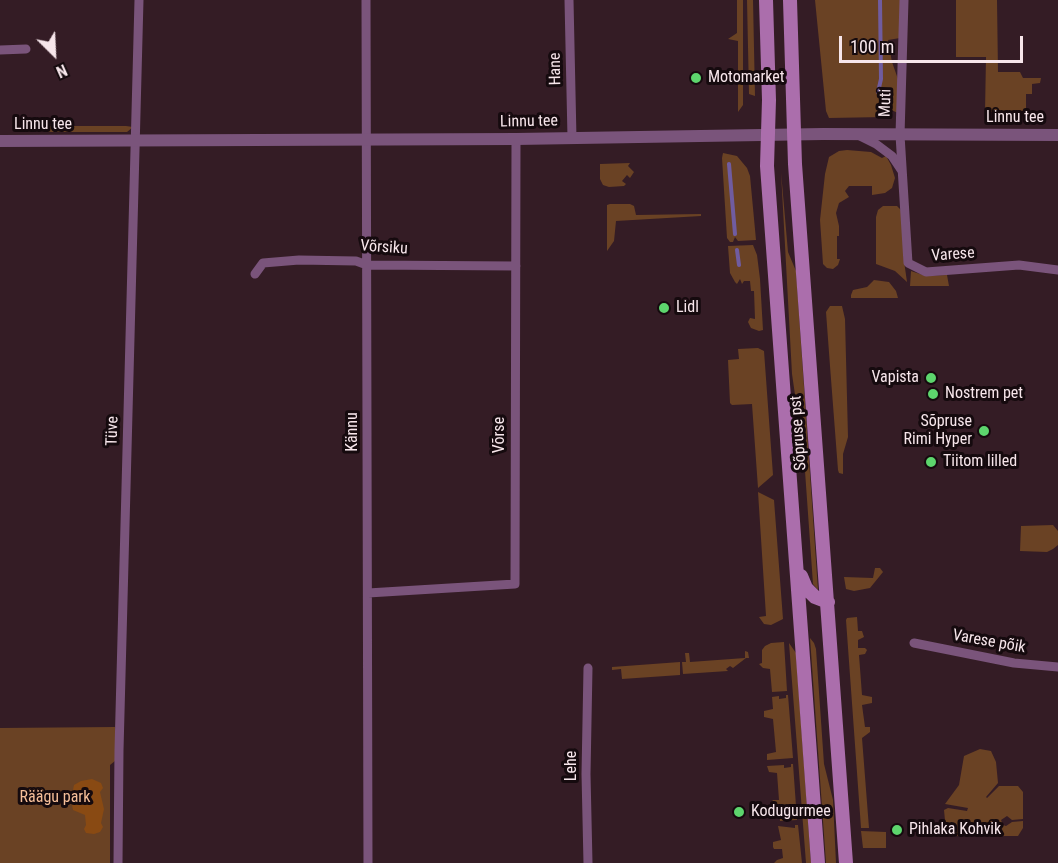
<!DOCTYPE html>
<meta charset="utf-8">
<style>
body{margin:0}
#map{position:relative;width:1058px;height:863px;overflow:hidden;background:#341c25;font-family:"Roboto Condensed",sans-serif}
canvas{display:block}
.north{position:absolute;left:24px;top:24px;width:60px;height:60px;-webkit-text-stroke:4px #150a0e;paint-order:stroke;rotate:156deg;font-size:16px;font-weight:700;line-height:24px;text-align:center;color:#f7e6eb}
.north::after{content:'';display:block;margin:auto;width:21px;height:27px;background:#f7e6eb;clip-path:polygon(50% 0,100% 100%,50% 72%,0 100%)}
.scale{position:absolute;left:839px;top:36px;width:184px;height:27px;box-sizing:border-box;border:3px solid #f7e6eb;border-top:0;padding-left:8px;font-size:18px;line-height:21px;white-space:nowrap;color:#f7e6eb;-webkit-text-stroke:4px #150a0e;paint-order:stroke}
</style>
<div id="map">
<canvas width="1058" height="863"></canvas>
<div class="north">N</div>
<div class="scale">100 m</div>
</div>
<script>
const c = document.querySelector('canvas').getContext('2d');
c.lineJoin = 'round';
function fill(path, color) { c.fillStyle = color; c.fill(path, 'evenodd'); }
const toPath = rows => new Path2D(rows.map(r => 'M' + r).join(''));
function stroke(path, color, width, dash) { c.strokeStyle = color; c.lineWidth = width; c.lineCap = dash ? 'butt' : 'round'; c.setLineDash(dash || []); c.stroke(path); }
function label(font, color, halo, rows, align = 'center') {
  c.font = font + ' "Roboto Condensed",sans-serif'; c.lineWidth = 6; c.setLineDash([]); c.textBaseline = 'middle'; c.strokeStyle = halo; c.fillStyle = color; for (const [text, x, y, turn = 0] of rows) {
    c.save(); c.translate(x, y); c.rotate((+turn || 0) * Math.PI / 180); c.textAlign = isNaN(turn) ? turn : align; if (halo) c.strokeText(text, 0, 0); c.fillText(text, 0, 0); c.restore();
  }
}
fill(toPath([
 [737,0,743,0,743,105,738,112,738,41,728,39,737,33],
 [747,0,753,0,755,96,749,94],
 [815,0,902,0,900,38,888,40,892,62,899,82,898,113,880,105,886,113,884,117,829,118,826,111],
 [956,0,997,0,998,72,1020,72,1023,78,1041,78,1040,83,1032,84,1032,94,1026,94,1026,112,985,112,986,57,956,57],
 [13,126,126,126,133,127,127,132,52,132,13,128],
 [847,150,871,152,882,158,886,156,891,165,895,178,892,188,885,193,872,195,872,186,849,186,845,191,849,197,839,203,836,213,839,226,839,236,837,236,837,259,840,259,838,265,833,269,827,268,823,264,820,220,825,174,829,157,839,151],
 [723,153,737,156,747,168,750,176,756,240,738,241,735,237,733,242,730,242,727,238,722,158],
 [630,163,628,166,634,172,630,178,627,175,622,181,626,184,624,186,609,187,603,185,600,179,600,164],
 [781,172,788,252,796,271,818,590,813,584,804,457,792,374],
 [610,204,630,204,634,206,636,215,701,214,701,216,616,221,614,241,607,251,607,205],
 [883,206,897,206,902,211,904,261,907,282,895,271,876,264,876,217,878,210],
 [753,245,757,255,760,279,763,330,759,331,751,328,748,322,750,318,755,319,754,291,751,291,750,281,744,281,742,284,740,279,737,284,735,282,730,273,728,246],
 [911,271,926,276,947,275,949,286,910,286],
 [874,280,889,282,896,291,898,298,851,298,851,295,853,290,867,287],
 [830,306,842,306,845,319,848,437,843,454,843,474,839,473,838,470,830,366,826,312],
 [758,348,764,351,773,475,758,488,752,404,732,405,730,403,728,360,739,359,738,349],
 [758,492,774,500,783,619,771,625,764,624,759,617,766,616],
 [1053,525,1058,531,1058,545,1053,549,1047,552,1020,551,1021,526],
 [875,568,880,568,883,572,870,588,854,591,846,589,844,577,873,578],
 [857,617,858,631,862,631,864,637,858,640,858,648,865,648,867,650,865,654,859,655,862,695,872,697,872,703,862,705,865,727,870,727,870,732,862,738,869,828,861,828,846,620,847,618],
 [810,638,814,643,816,649,824,764,833,800,836,863,826,863],
 [784,642,787,691,772,692,770,669,763,668,759,664,762,663,762,650,765,646,771,643],
 [789,643,796,653,811,863,806,863],
 [745,651,748,652,749,658,746,658,733,668,730,666,726,669,728,671,683,674,682,662,686,662,685,653,689,653,690,662,745,658],
 [680,662,680,675,622,679,621,669,612,670,612,667],
 [786,695,788,695,793,758,767,760,767,754,776,752,773,719,764,717,764,711,773,709,772,697,779,696,779,699,786,698],
 [115,727,115,761,110,765,110,863,0,863,0,728],
 [980,749,991,751,996,762,998,783,986,797,987,798,999,786,1018,786,1023,792,1023,819,1012,820,1007,816,1001,820,1003,825,1006,826,1012,822,1023,821,1023,828,1018,836,987,836,977,823,976,823,985,836,953,836,946,831,944,810,948,808,967,811,968,808,945,804,959,785,964,756],
 [791,764,793,764,797,820,780,821,779,808,772,808,770,804,773,800,779,800,777,773,769,772,767,766,784,765,784,768,791,767],
 [795,825,798,825,802,863,774,863,777,860,783,858,782,849,774,849,773,847,773,842,781,840,778,826,795,828],
 [861,831,886,832,886,848,863,848]
]), '#6a4224');
fill(toPath([
 [92,779,101,783,103,788,100,792,104,809,101,823,103,827,100,832,94,834,86,833,84,829,86,825,85,815,73,810,72,805,76,799,72,795,74,785,81,781]
]), '#894a13');
stroke(toPath([
 [878,92,881,79,880,0],
 [729,164,735,234],
 [737,250,739,265]
]), '#705ca0', 4);
stroke(toPath([
 [366,0,368,863],
 [569,0,572,138],
 [904,0,900,135,908,263,926,272,1019,265,1058,270],
 [0,50,26,49],
 [858,135,876,144,892,156,902,171],
 [255,274,263,263,299,260,356,261,367,265,516,266],
 [368,593,515,584,516,139],
 [914,643,1014,663,1058,667],
 [588,668,586,774,588,863],
 [118,863,119,750,139,0]
]), '#7a547b', 9);
stroke(toPath([
 [0,141,516,139,823,134,1058,135]
]), '#7a547b', 12);
stroke(toPath([
 [766,0,769,100,767,166,818,863],
 [790,0,795,164,846,863],
 [801,576,806,588,815,597,828,602]
]), '#ab6eac', 14);
for (const [x, y, r, color] of [
 [696,78,6,"#5dd56d"],
 [664,308,6,"#5dd56d"],
 [931,378,6,"#5dd56d"],
 [933,394,6,"#5dd56d"],
 [984,431,6,"#5dd56d"],
 [931,462,6,"#5dd56d"],
 [739,812,6,"#5dd56d"],
 [897,830,6,"#5dd56d"]
]) { const dot = new Path2D(); dot.arc(x, y, r, 0, 2 * Math.PI); c.fillStyle = color; c.fill(dot); stroke(dot, '#150a0e', 2); }
label('16px', '#f7e6eb', '#150a0e', [
 ["Hane",556,69,-91],
 ["Muti",886,103,-88],
 ["Linnu tee",1015,118],
 ["Linnu tee",529,122,-1],
 ["Linnu tee",43,125],
 ["Võrsiku",384,248,4],
 ["Varese",953,255,-4],
 ["Tüve",113,431,-88],
 ["Kännu",353,432,-90],
 ["Sõpruse pst",799,433,-94],
 ["Võrse",500,435,-90],
 ["Varese põik",989,642,10],
 ["Lehe",572,766,-90]
]);
label('16px', '#f7e6eb', '#150a0e', [
 ["Motomarket",708,78],
 ["Lidl",676,308],
 ["Vapista",919,378,"right"],
 ["Nostrem pet",945,394],
 ["Sõpruse",972,422,"right"],
 ["Rimi Hyper",972,440,"right"],
 ["Tiitom lilled",943,462],
 ["Kodugurmee",751,812],
 ["Pihlaka Kohvik",909,830]
], 'left');
label('16px', '#f6bf99', '#150a0e', [
 ["Räägu park",55,798]
]);
</script>
